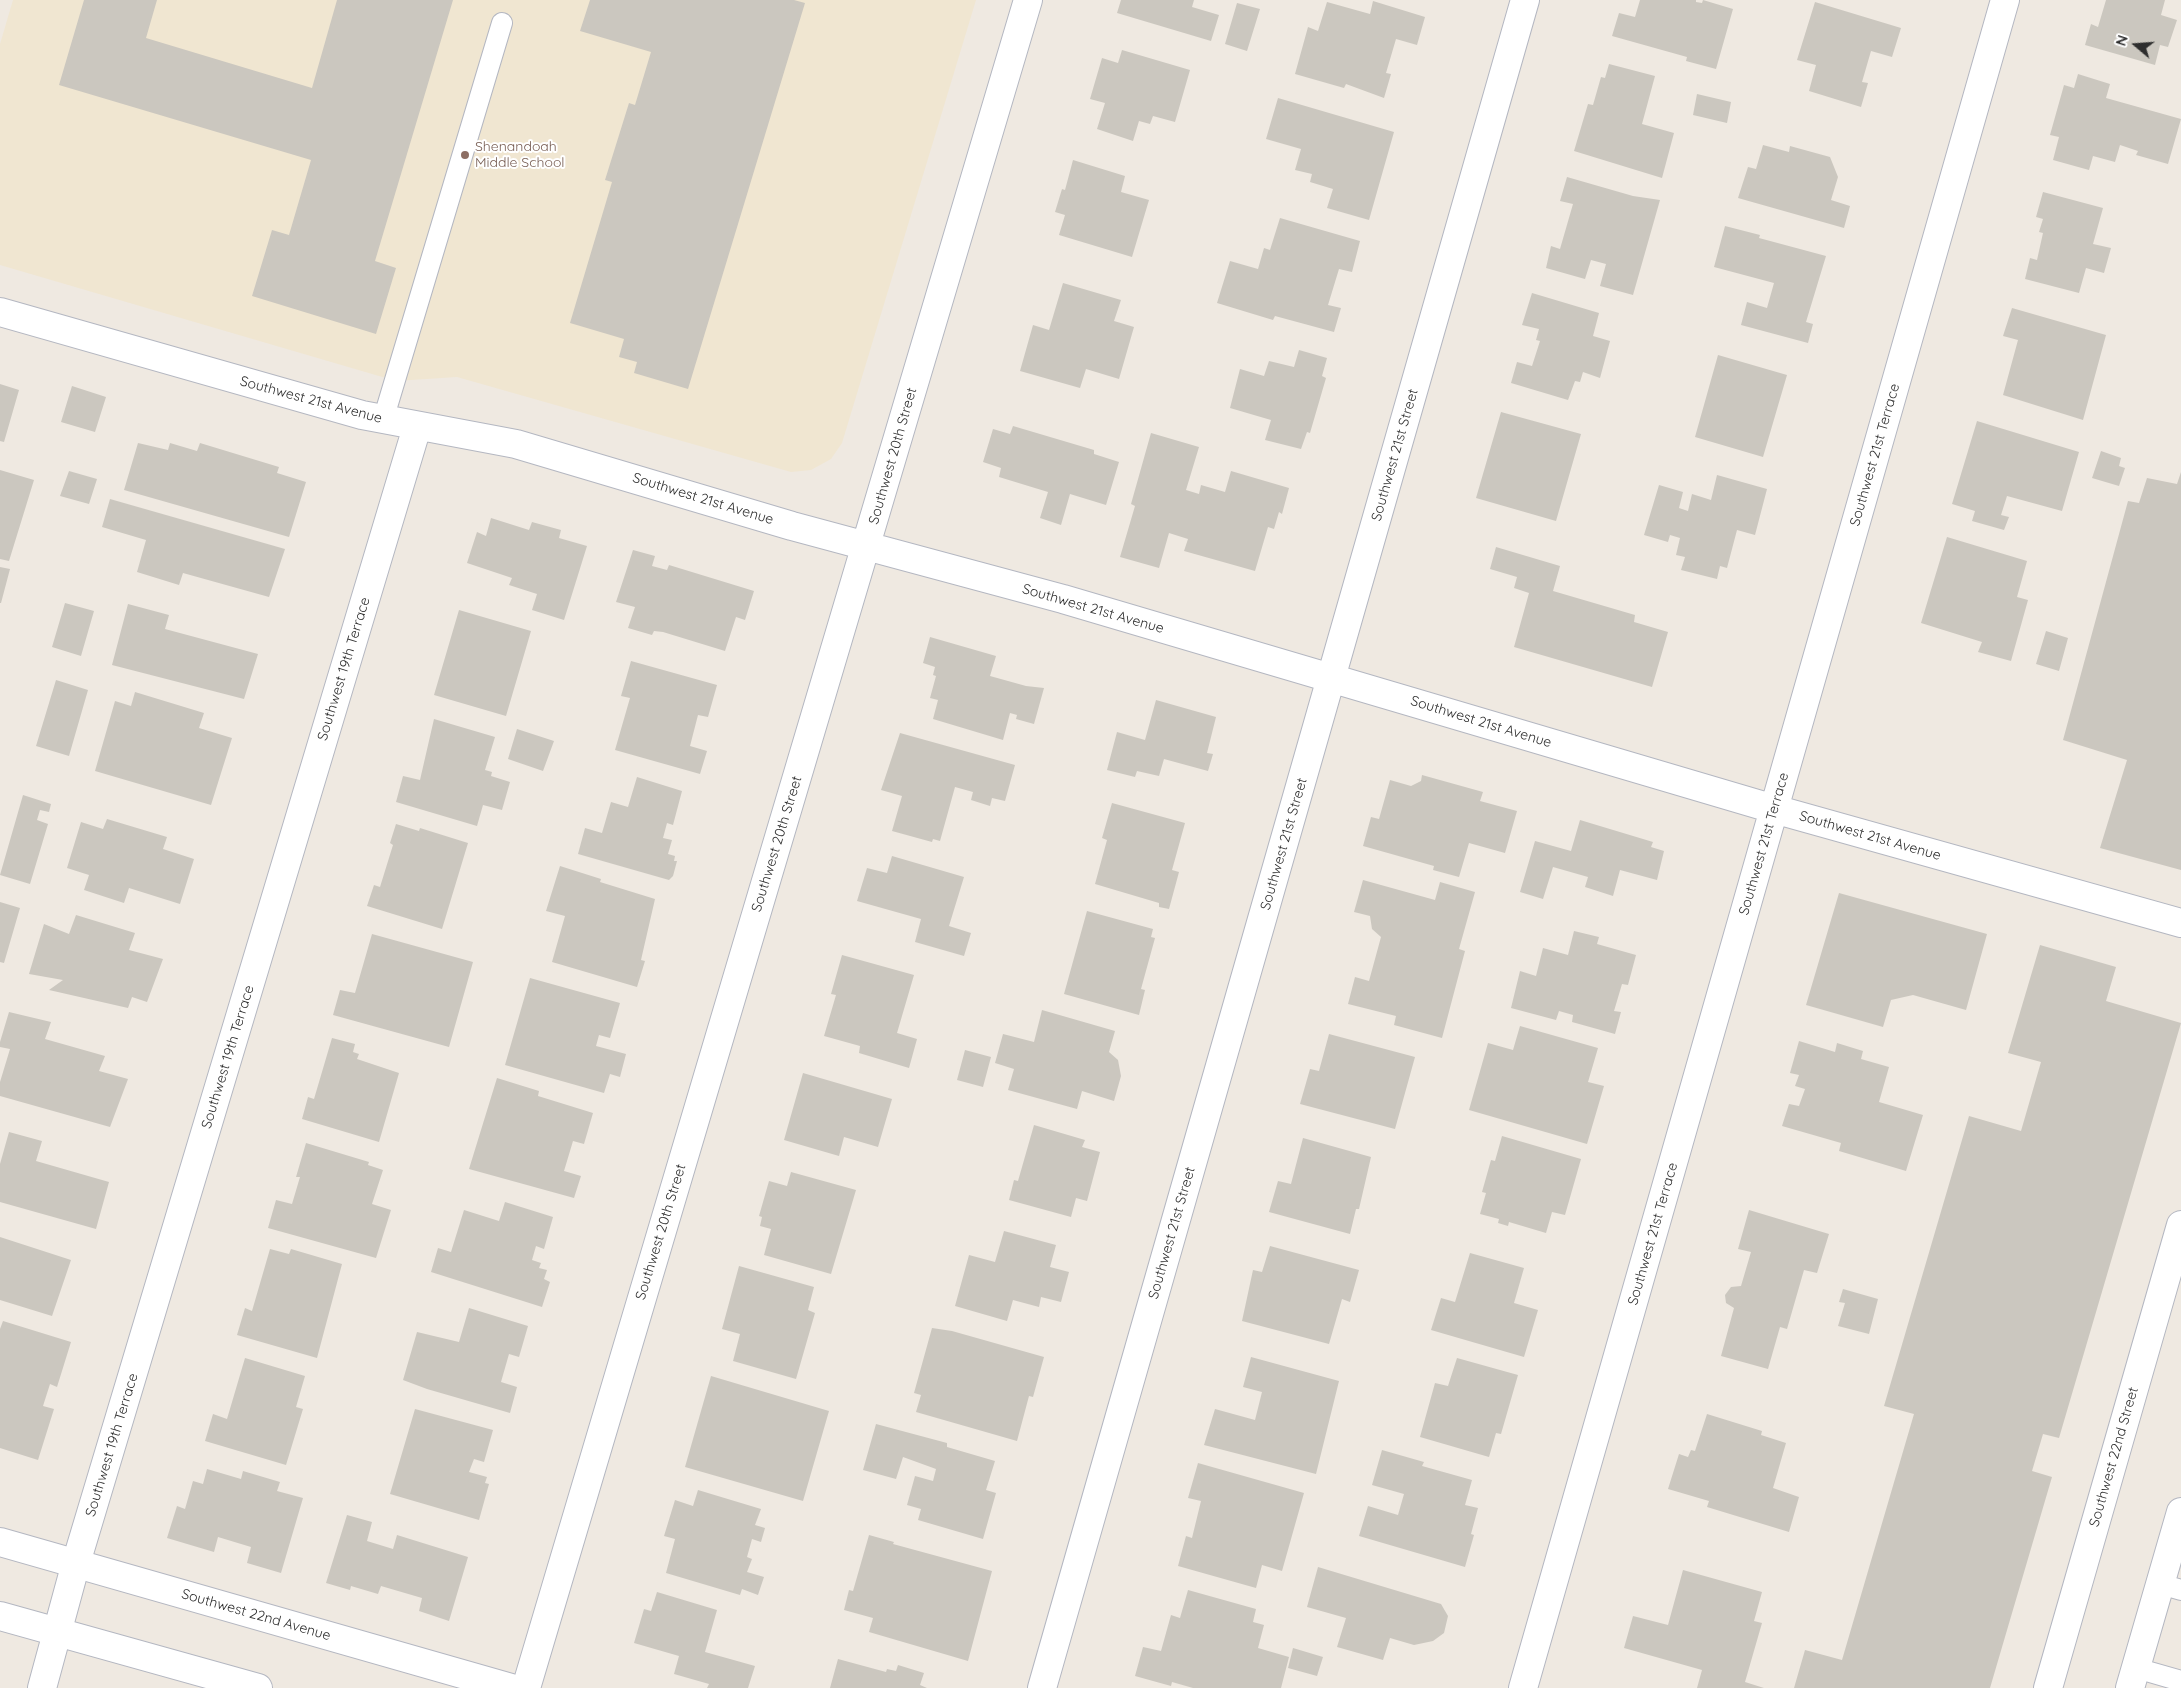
<!DOCTYPE html>
<style>
body{margin:0}
#map{position:relative;width:2181px;height:1688px;overflow:hidden;background:#efe9e1;font-family:Quicksand,sans-serif}
canvas{display:block}
.north{position:absolute;left:2111px;top:20px;width:50px;height:50px;-webkit-text-stroke:4px #fff;paint-order:stroke;rotate:288deg;font-size:14px;font-weight:700;line-height:20px;text-align:center;color:#2e2e2e}
.north::after{content:'';display:block;margin:auto;width:18px;height:22px;background:#2e2e2e;clip-path:polygon(50% 0,100% 100%,50% 72%,0 100%)}
</style>
<div id="map">
<canvas width="2181" height="1688"></canvas>
<div class="north">N</div>
</div>
<script>
const c = document.querySelector('canvas').getContext('2d');
c.lineJoin = 'round';
function fill(path, color) { c.fillStyle = color; c.fill(path, 'evenodd'); }
const toPath = rows => new Path2D(rows.map(r => 'M' + r).join(''));
function stroke(path, color, width, dash) { c.strokeStyle = color; c.lineWidth = width; c.lineCap = dash ? 'butt' : 'round'; c.setLineDash(dash || []); c.stroke(path); }
function label(font, color, halo, rows, align = 'center') {
  c.font = font + ' Quicksand,sans-serif'; c.lineWidth = 4; c.setLineDash([]); c.textBaseline = 'middle'; c.strokeStyle = halo; c.fillStyle = color; for (const [text, x, y, turn = 0] of rows) {
    c.save(); c.translate(x, y); c.rotate((+turn || 0) * Math.PI / 180); c.textAlign = isNaN(turn) ? turn : align; if (halo) c.strokeText(text, 0, 0); c.fillText(text, 0, 0); c.restore();
  }
}
fill(toPath([
 [13,0,976,0,842,443,831,459,811,470,791,472,457,377,396,381,0,265,0,44]
]), '#f0e6d1');
fill(toPath([
 [84,0,157,0,146,38,312,88,337,0,453,0,375,261,396,268,376,334,252,296,272,230,289,235,311,160,59,85],
 [590,0,794,0,805,3,688,389,634,373,637,362,619,357,624,339,570,323,612,182,605,180,629,103,635,105,651,52,580,31],
 [1121,0,1194,0,1192,7,1219,15,1211,41,1117,13],
 [1640,0,1696,0,1696,2,1702,3,1703,0,1733,9,1716,69,1686,61,1687,57,1612,36,1619,13,1635,17],
 [2106,0,2165,0,2161,15,2177,20,2168,47,2160,45,2155,65,2085,45,2091,24,2098,27],
 [1373,1,1425,17,1417,45,1396,39,1386,73,1391,74,1384,98,1346,84,1344,88,1295,74,1308,27,1318,31,1327,2,1370,14],
 [1815,2,1901,28,1892,57,1871,51,1862,82,1868,83,1861,107,1809,91,1816,65,1797,60],
 [1237,3,1260,9,1247,51,1225,44],
 [1122,50,1190,70,1175,122,1153,116,1150,124,1139,121,1133,141,1097,129,1105,103,1090,99,1102,58,1118,63],
 [1609,64,1655,76,1642,124,1674,133,1662,178,1574,151,1588,104,1593,105,1601,77,1605,78],
 [2078,74,2110,84,2106,98,2181,119,2168,164,2136,155,2138,151,2120,145,2115,162,2093,156,2089,170,2053,160,2059,137,2050,135,2064,85,2074,88],
 [1697,94,1731,102,1727,123,1693,115],
 [1278,98,1394,132,1369,220,1327,208,1333,189,1310,182,1312,174,1295,170,1301,149,1266,139],
 [1763,145,1789,152,1790,146,1830,157,1838,177,1831,200,1850,206,1844,228,1738,198,1748,167,1756,169],
 [1073,160,1125,176,1121,192,1149,200,1132,257,1059,235,1065,215,1055,212,1062,189,1065,190],
 [1567,177,1633,196,1660,200,1633,295,1600,286,1606,264,1591,260,1585,279,1546,268,1551,246,1560,249,1573,204,1560,201],
 [2043,192,2103,208,2093,244,2111,248,2104,273,2086,268,2079,293,2025,279,2030,258,2037,260,2043,233,2039,232,2043,219,2036,217],
 [1280,218,1360,241,1352,272,1339,269,1328,305,1341,308,1334,332,1275,316,1273,320,1217,303,1230,261,1258,269,1264,248,1270,250],
 [1725,226,1760,235,1759,238,1826,256,1806,322,1813,324,1808,343,1741,325,1747,302,1767,308,1774,283,1714,267],
 [1063,283,1121,300,1114,321,1134,327,1119,379,1086,369,1080,388,1020,371,1033,325,1049,330],
 [1532,293,1599,313,1593,336,1610,341,1600,378,1583,372,1580,382,1575,381,1568,400,1511,383,1517,362,1532,366,1540,341,1536,340,1539,329,1522,325],
 [2012,308,2106,335,2083,420,2003,395,2018,340,2003,336],
 [1299,350,1327,358,1322,376,1326,378,1310,433,1307,432,1301,449,1265,440,1271,420,1230,408,1240,369,1264,376,1269,361,1294,367],
 [1718,355,1787,375,1763,457,1695,437],
 [0,384,19,390,4,442,0,441],
 [72,386,106,397,95,432,61,422],
 [1501,412,1581,434,1556,521,1476,498],
 [1977,421,2079,452,2062,511,2007,496,2001,515,2009,517,2004,530,1972,521,1975,511,1952,504],
 [1013,426,1094,450,1094,454,1119,462,1106,505,1070,494,1061,525,1040,518,1048,492,999,477,1001,468,983,462,993,429,1010,434],
 [1151,433,1199,447,1186,490,1199,494,1201,485,1225,492,1231,471,1289,488,1282,514,1279,512,1274,529,1268,527,1255,571,1184,551,1188,539,1169,533,1159,568,1120,557,1135,506,1131,504],
 [138,443,168,450,170,443,197,451,200,443,279,467,277,473,306,482,289,537,124,490],
 [2101,451,2121,458,2119,466,2125,468,2119,486,2092,478],
 [0,470,34,480,9,561,0,559],
 [69,471,97,479,89,504,60,496],
 [2181,472,2181,870,2100,848,2127,760,2063,740,2128,501,2139,503,2147,478,2177,484],
 [1717,475,1767,489,1755,535,1737,530,1727,568,1720,566,1717,579,1681,570,1685,557,1676,555,1680,538,1670,535,1668,542,1644,535,1659,485,1683,492,1679,508,1688,511,1692,494,1711,500],
 [110,499,285,549,269,597,183,573,179,585,137,572,146,540,102,527],
 [491,518,529,530,532,522,561,530,559,538,587,546,564,620,532,610,537,594,509,585,512,578,467,563,477,532,486,536],
 [1947,537,2027,561,2017,597,2028,600,2011,661,1978,652,1982,642,1921,623],
 [1496,547,1560,566,1553,591,1635,615,1634,622,1668,632,1652,687,1514,647,1529,593,1514,588,1517,577,1490,569],
 [633,550,655,556,652,566,667,570,669,565,754,591,745,620,736,617,725,651,663,632,654,631,652,635,628,628,635,607,616,602],
 [0,567,10,569,1,603,0,603],
 [65,603,94,611,81,656,52,647],
 [128,604,169,615,165,629,258,654,244,699,112,665],
 [459,610,531,631,506,716,434,695],
 [2046,631,2068,638,2059,671,2036,664],
 [930,637,996,656,990,676,1026,686,1044,688,1034,724,1016,719,1017,715,1010,713,1003,740,933,719,938,700,930,698,936,676,933,675,935,667,923,663],
 [631,661,717,685,708,717,698,715,690,746,707,751,700,774,615,750,630,698,621,696],
 [56,680,88,690,69,756,36,746],
 [135,692,204,713,199,728,232,738,211,805,95,771,115,701,131,706],
 [1156,700,1216,717,1207,753,1213,754,1208,771,1164,759,1159,776,1137,771,1135,777,1107,770,1117,732,1145,740],
 [434,719,495,737,485,770,492,772,491,776,510,782,502,810,483,805,477,826,396,802,403,776,420,780],
 [517,729,554,741,543,771,508,759],
 [900,733,1015,765,1005,801,992,798,990,806,971,800,973,792,955,787,940,841,933,839,932,842,892,831,902,796,881,790],
 [1422,775,1483,792,1480,801,1517,811,1505,853,1469,843,1459,877,1433,870,1434,866,1363,846,1371,817,1379,819,1390,780,1411,786,1421,781],
 [637,777,682,791,673,825,667,823,663,838,672,840,668,854,675,856,674,861,677,861,673,876,669,880,578,854,585,828,602,833,611,802,628,807],
 [23,795,51,804,49,812,40,810,37,820,48,824,30,884,0,875],
 [1112,803,1185,823,1172,870,1179,872,1169,909,1159,907,1159,903,1095,884,1107,840,1102,838],
 [107,819,167,837,163,849,194,859,180,904,129,888,124,903,84,890,89,875,67,868,81,822,103,829],
 [1580,820,1653,842,1651,847,1664,851,1657,880,1620,870,1613,896,1585,887,1588,877,1553,867,1543,899,1520,892,1535,841,1571,851],
 [396,824,419,831,420,828,468,843,442,929,367,906,374,885,380,887,393,845,390,843],
 [892,856,964,877,949,926,971,933,964,956,915,942,921,919,857,901,867,868,887,873],
 [560,866,601,879,600,882,655,899,641,960,645,961,637,987,552,962,565,916,546,911],
 [1363,880,1435,900,1440,882,1475,892,1459,949,1465,951,1442,1038,1394,1025,1396,1016,1348,1004,1355,977,1369,981,1381,937,1372,929,1370,916,1354,912],
 [1839,893,1987,934,1966,1010,1913,995,1891,1000,1883,1027,1806,1005],
 [0,902,20,908,4,963,0,962],
 [1087,911,1153,929,1151,937,1155,938,1141,989,1145,990,1139,1015,1064,994],
 [76,915,135,933,129,950,163,959,147,1002,132,997,128,1008,49,990,63,980,29,974,44,924,69,934],
 [1574,931,1599,937,1597,944,1636,955,1628,985,1622,984,1614,1011,1621,1012,1615,1034,1572,1022,1573,1015,1559,1011,1556,1020,1511,1008,1520,971,1536,976,1543,948,1568,955],
 [372,934,473,962,449,1047,333,1015,340,990,355,993],
 [2040,945,2116,967,2106,1001,2181,1023,2059,1438,2043,1434,2032,1471,2052,1477,1990,1688,1794,1688,1805,1650,1842,1660,1914,1414,1884,1406,1969,1116,2021,1131,2041,1062,2008,1053],
 [842,955,914,975,897,1033,917,1039,909,1068,859,1053,860,1046,824,1036,836,995,831,994],
 [530,978,620,1003,610,1038,599,1035,596,1046,626,1054,620,1077,610,1074,604,1093,505,1065],
 [1042,1010,1115,1031,1109,1052,1118,1060,1121,1076,1114,1101,1082,1091,1077,1109,1008,1090,1014,1069,995,1063,1003,1034,1034,1042],
 [9,1012,51,1022,45,1039,105,1056,99,1071,128,1079,110,1127,0,1096,0,1082,10,1049,0,1047,0,1042],
 [1520,1026,1598,1048,1588,1082,1604,1086,1587,1144,1469,1110,1488,1043,1513,1050],
 [1329,1034,1415,1057,1395,1129,1300,1104,1310,1069,1319,1071],
 [332,1038,355,1044,353,1052,359,1054,357,1059,399,1073,379,1142,302,1119,308,1097,314,1099],
 [1799,1041,1835,1052,1837,1043,1863,1051,1861,1059,1889,1067,1879,1102,1923,1115,1906,1171,1839,1151,1841,1143,1782,1126,1789,1104,1799,1106,1805,1089,1795,1086,1799,1075,1790,1073],
 [965,1050,991,1057,983,1087,957,1080],
 [803,1073,892,1099,878,1147,844,1137,839,1156,784,1140],
 [497,1078,539,1091,538,1096,593,1113,584,1144,573,1141,564,1171,581,1176,574,1198,469,1169],
 [1034,1125,1085,1140,1082,1147,1100,1152,1087,1201,1076,1198,1071,1217,1009,1200,1014,1180,1018,1181],
 [9,1132,42,1141,36,1161,109,1182,96,1229,0,1202,0,1164],
 [1502,1136,1581,1159,1565,1215,1552,1212,1546,1233,1509,1222,1508,1226,1498,1223,1499,1219,1480,1214,1486,1193,1482,1192,1491,1160,1495,1161],
 [1303,1138,1371,1157,1359,1209,1356,1209,1350,1234,1269,1212,1278,1181,1291,1184],
 [306,1143,369,1162,368,1165,383,1170,372,1204,391,1210,376,1258,268,1228,276,1200,292,1204,300,1177,296,1177],
 [791,1172,856,1190,831,1274,764,1255,771,1229,760,1226,762,1217,759,1216,769,1181,787,1186],
 [505,1202,553,1217,544,1249,536,1246,532,1260,541,1263,539,1268,547,1270,544,1279,550,1282,542,1307,431,1272,438,1248,451,1252,464,1210,499,1221],
 [1749,1210,1829,1234,1817,1273,1804,1270,1787,1329,1780,1327,1768,1369,1721,1356,1734,1308,1726,1303,1725,1295,1731,1287,1741,1286,1751,1252,1738,1249],
 [1004,1231,1056,1245,1050,1267,1069,1272,1061,1302,1041,1297,1039,1307,1013,1300,1007,1321,955,1306,969,1255,995,1262],
 [0,1237,71,1260,52,1316,0,1300],
 [1270,1246,1359,1270,1350,1302,1342,1299,1329,1344,1242,1321,1253,1270,1262,1272],
 [270,1249,289,1254,291,1249,342,1264,317,1358,237,1335,245,1308,252,1311],
 [1470,1253,1524,1268,1514,1303,1538,1310,1524,1357,1431,1330,1441,1298,1455,1302],
 [739,1266,814,1287,808,1310,815,1313,796,1379,733,1361,740,1334,722,1329],
 [1843,1289,1878,1299,1869,1334,1838,1326,1845,1303,1839,1302],
 [469,1308,528,1326,519,1357,509,1354,501,1382,517,1387,510,1413,427,1389,403,1380,417,1332,459,1342],
 [3,1321,71,1342,57,1387,50,1384,43,1406,54,1409,38,1460,0,1448,0,1329],
 [932,1328,952,1331,1044,1357,1033,1397,1029,1396,1017,1441,916,1412,921,1395,914,1393],
 [1251,1357,1339,1381,1316,1474,1204,1445,1215,1409,1255,1420,1262,1392,1243,1387],
 [245,1358,305,1376,296,1407,303,1409,286,1465,205,1441,213,1414,227,1419],
 [1457,1358,1518,1375,1501,1434,1496,1433,1489,1457,1420,1437,1435,1383,1448,1386],
 [711,1376,829,1411,803,1501,685,1467],
 [415,1409,493,1430,484,1462,474,1459,469,1472,487,1477,485,1483,489,1484,479,1520,390,1494],
 [1707,1414,1762,1431,1761,1435,1786,1443,1773,1488,1799,1497,1789,1532,1707,1507,1709,1501,1668,1489,1679,1454,1688,1457,1691,1450,1695,1451],
 [876,1424,947,1443,947,1447,995,1461,986,1490,996,1493,983,1539,918,1520,921,1509,907,1505,915,1476,933,1481,936,1469,903,1457,896,1479,863,1470],
 [1382,1450,1424,1462,1422,1466,1472,1480,1465,1505,1478,1508,1471,1534,1474,1535,1465,1567,1359,1536,1368,1506,1398,1515,1404,1494,1372,1485],
 [1198,1463,1304,1493,1282,1571,1262,1565,1256,1588,1178,1566,1186,1536,1192,1538,1201,1501,1188,1498],
 [207,1469,241,1479,243,1471,280,1482,277,1491,303,1498,281,1573,247,1563,251,1547,218,1537,214,1552,167,1538,177,1506,185,1509,193,1481,203,1484],
 [698,1490,761,1509,755,1525,765,1528,761,1542,752,1539,747,1557,752,1559,747,1572,764,1577,758,1595,742,1589,740,1595,666,1573,675,1539,664,1536,675,1500,693,1506],
 [347,1515,372,1522,367,1541,393,1549,397,1535,468,1557,449,1621,419,1611,422,1598,381,1586,378,1594,351,1586,350,1590,326,1583],
 [869,1535,894,1542,893,1544,992,1571,968,1661,869,1632,873,1618,844,1610,849,1590,853,1591],
 [1318,1567,1441,1604,1448,1616,1444,1633,1433,1641,1414,1645,1390,1638,1383,1660,1337,1647,1346,1618,1307,1607],
 [1683,1570,1762,1592,1754,1621,1762,1623,1745,1682,1764,1688,1697,1688,1702,1670,1624,1648,1633,1616,1668,1625],
 [1188,1590,1256,1609,1253,1622,1264,1625,1258,1648,1289,1657,1281,1688,1193,1688,1172,1682,1171,1686,1135,1676,1143,1647,1161,1651,1171,1615,1180,1618],
 [657,1592,717,1610,705,1652,755,1666,748,1688,707,1688,709,1684,674,1674,679,1656,634,1643,644,1609,651,1611],
 [1293,1648,1323,1657,1317,1676,1288,1668],
 [838,1659,886,1672,887,1669,896,1671,898,1665,924,1673,920,1685,927,1688,830,1688]
]), '#cbc7bf');
const service = toPath([
 [383,420,502,23],
 [2160,1584,2181,1590],
 [2136,1668,2181,1681]
]);
const minor = toPath([
 [0,312,362,415,516,444,792,526,1063,599,1774,809,2181,923],
 [42,1688,76,1563,417,427],
 [526,1688,1028,0],
 [1042,1688,1525,0],
 [1523,1688,2005,0]
]);
const secondary = toPath([
 [0,1542,511,1688],
 [0,1616,258,1688],
 [2048,1688,2181,1225],
 [2130,1688,2181,1512]
]);
stroke(service, '#b4b7c1', 22);
stroke(minor, '#b4b7c1', 30);
stroke(secondary, '#b4b7c1', 30);
stroke(service, '#fff', 20);
stroke(minor, '#fff', 28);
stroke(secondary, '#fff', 28);
for (const [x, y, r, color] of [
 [465,155,5,"#8d6e63"]
]) { const dot = new Path2D(); dot.arc(x, y, r, 0, 2 * Math.PI); c.fillStyle = color; c.fill(dot); stroke(dot, '#fff', 2); }
label('14px', '#785e54', '#fff', [
 ["Shenandoah",475,147],
 ["Middle School",475,163]
], 'left');
label('14px', '#2e2e2e', '#fff', [
 ["Southwest 21st Avenue",311,400,15],
 ["Southwest 21st Street",1395,455,-74],
 ["Southwest 21st Terrace",1875,455,-74],
 ["Southwest 20th Street",893,456,-74],
 ["Southwest 21st Avenue",703,499,17],
 ["Southwest 21st Avenue",1093,609,16],
 ["Southwest 19th Terrace",344,669,-73],
 ["Southwest 21st Avenue",1481,722,17],
 ["Southwest 21st Avenue",1870,836,16],
 ["Southwest 20th Street",777,844,-73],
 ["Southwest 21st Street",1284,844,-74],
 ["Southwest 21st Terrace",1764,844,-74],
 ["Southwest 19th Terrace",228,1057,-73],
 ["Southwest 20th Street",661,1232,-73],
 ["Southwest 21st Street",1172,1233,-74],
 ["Southwest 21st Terrace",1653,1234,-74],
 ["Southwest 19th Terrace",112,1445,-73],
 ["Southwest 22nd Street",2114,1457,-74],
 ["Southwest 22nd Avenue",256,1615,16]
]);
</script>
